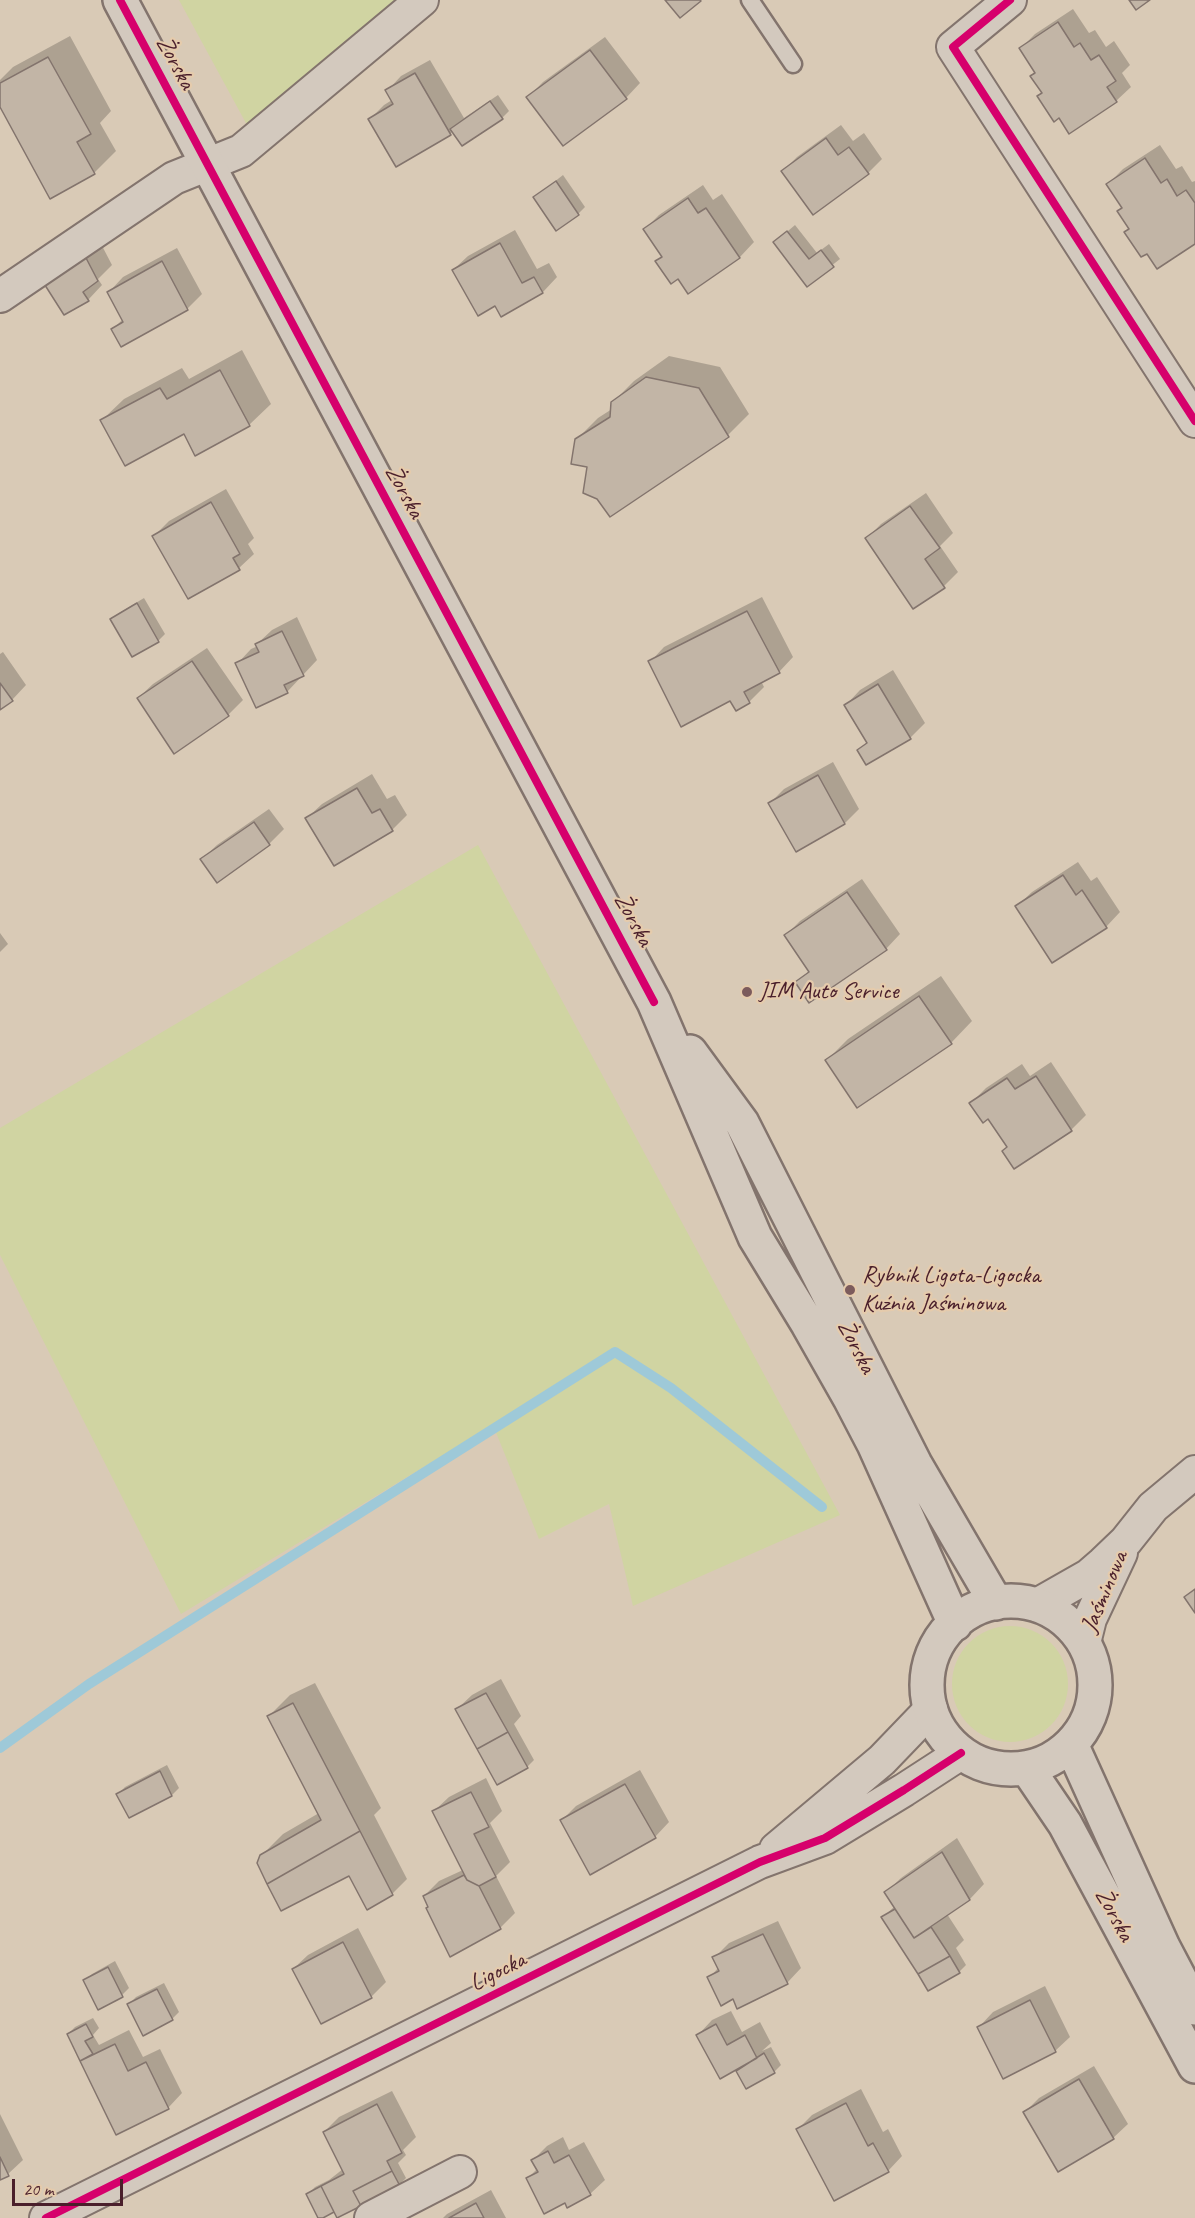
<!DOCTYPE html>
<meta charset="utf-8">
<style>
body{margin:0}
#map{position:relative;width:1195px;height:2218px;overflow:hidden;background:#d9cab6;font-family:Caveat,sans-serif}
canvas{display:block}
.scale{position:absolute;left:12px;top:2179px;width:111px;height:27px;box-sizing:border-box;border:3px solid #4a1f2b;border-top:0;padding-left:8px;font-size:18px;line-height:21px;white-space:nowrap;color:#4a1f2b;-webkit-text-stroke:4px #e5cbac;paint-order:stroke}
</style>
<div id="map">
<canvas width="1195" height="2218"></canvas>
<div class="scale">20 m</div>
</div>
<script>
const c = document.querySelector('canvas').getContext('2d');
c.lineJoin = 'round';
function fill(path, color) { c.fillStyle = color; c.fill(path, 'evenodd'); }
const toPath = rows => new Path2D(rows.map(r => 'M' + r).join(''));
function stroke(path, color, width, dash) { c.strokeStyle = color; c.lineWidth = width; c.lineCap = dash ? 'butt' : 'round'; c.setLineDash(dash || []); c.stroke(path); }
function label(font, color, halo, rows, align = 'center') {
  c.font = font + ' Caveat,sans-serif'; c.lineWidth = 4.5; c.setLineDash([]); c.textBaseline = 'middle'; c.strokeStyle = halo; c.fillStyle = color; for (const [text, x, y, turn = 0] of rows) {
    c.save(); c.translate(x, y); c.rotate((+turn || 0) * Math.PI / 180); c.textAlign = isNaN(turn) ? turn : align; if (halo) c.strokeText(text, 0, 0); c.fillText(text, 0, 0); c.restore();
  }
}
fill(toPath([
 [179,0,403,0,247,125],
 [478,845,840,1515,633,1606,609,1504,539,1539,493,1425,181,1614,0,1255,0,1128],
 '952 1684a58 58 0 1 1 116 0a58 58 0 1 1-116 0Z'
]), '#d0d4a2');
fill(toPath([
 [1073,9,1089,33,1095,30,1106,47,1114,41,1130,65,1122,73,1131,87,1116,101,1043,93,1036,72,1021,48,1035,34],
 [70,36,111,111,100,123,116,151,94,173,0,104,0,80,13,67],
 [605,37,640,83,626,98,528,97,543,82],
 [430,60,464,118,498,95,509,111,502,118,453,131,450,134,370,119,384,105,392,100,387,91,401,76],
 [841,125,853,141,864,133,882,159,868,173,783,171,797,157],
 [1160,145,1176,169,1182,166,1192,182,1195,181,1195,242,1130,228,1124,207,1108,184,1123,169],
 [563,175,585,207,578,214,535,197],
 [703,185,713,200,722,194,754,242,740,257,689,291,678,277,657,262,663,256,645,229,659,215],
 [795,225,817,253,829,244,840,259,807,285,775,242],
 [515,230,537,269,549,263,557,277,543,292,502,315,496,304,453,270,468,256],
 [100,242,112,265,98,279,102,285,88,300,45,283],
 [177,248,202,294,187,309,122,345,113,329,123,319,109,292,123,277],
 [242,350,271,404,249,425,184,432,102,420,124,399,182,368,189,379],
 [669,356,720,367,749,414,728,435,588,466,576,440,598,418,612,409,612,403,634,381],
 [226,489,254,538,248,544,254,554,239,568,189,597,154,536,169,521],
 [926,493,953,533,940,546,958,572,944,586,867,538,881,524],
 [762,597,793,657,779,672,761,681,764,687,749,702,650,662,664,647],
 [144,598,165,634,158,641,112,620,119,613],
 [297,617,317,660,287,692,237,664,251,649,258,646,257,644,272,630],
 [207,648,243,700,228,715,138,698,153,684],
 [3,652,26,685,12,700,0,708,0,654],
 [893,670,925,723,910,738,859,750,868,741,846,705,860,690],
 [833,762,859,809,845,823,796,850,770,803,784,789],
 [372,774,387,799,395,795,407,815,392,830,307,818,322,804],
 [269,809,284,829,269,844,217,880,202,859,217,845],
 [1078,862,1091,881,1097,877,1120,912,1106,927,1017,906,1032,892],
 [862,879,900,934,886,949,797,982,810,970,786,935,800,921],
 [0,933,8,944,0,952],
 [941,976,972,1021,951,1043,827,1060,848,1039],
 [1051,1062,1086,1115,1071,1130,1014,1167,1008,1146,989,1116,971,1103,986,1088,1022,1064,1030,1076],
 [501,1679,521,1716,514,1724,534,1760,527,1767,457,1709,472,1695],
 [315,1683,381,1808,374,1815,407,1879,392,1894,350,1874,261,1856,283,1834,319,1813,269,1716,290,1695],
 [167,1765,179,1788,172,1795,129,1816,118,1794,125,1787],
 [640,1770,669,1822,655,1837,562,1820,576,1806],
 [486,1778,502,1811,490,1823,510,1862,496,1876,515,1913,500,1928,430,1906,424,1896,439,1881,463,1870,434,1811,449,1797],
 [957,1838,984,1884,970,1899,947,1914,964,1940,956,1948,966,1965,959,1972,883,1917,895,1906,886,1892,901,1878],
 [778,1921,801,1968,787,1983,734,1997,709,1978,719,1967,714,1958,729,1943],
 [358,1928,386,1982,371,1997,293,1969,308,1955],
 [115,1961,129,1988,122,1995,85,1981,92,1974],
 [164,1983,179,2012,172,2019,129,2004,136,1997],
 [1045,1986,1070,2037,1055,2051,979,2027,993,2012],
 [731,2011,742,2032,760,2022,771,2043,762,2051,771,2047,781,2065,774,2072,738,2071,742,2066,698,2035,712,2020],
 [93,2018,99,2028,93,2035,99,2045,129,2030,143,2057,160,2049,182,2093,168,2108,117,2133,68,2034,75,2027],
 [1094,2066,1128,2124,1113,2138,1025,2112,1039,2098],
 [861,2089,883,2132,888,2129,902,2156,888,2171,798,2129,812,2115],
 [392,2091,416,2137,403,2150,406,2155,398,2163,406,2178,399,2185,320,2218,308,2194,315,2187,329,2180,343,2169,324,2132,339,2117],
 [0,2114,23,2160,8,2174,0,2178],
 [563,2137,569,2150,584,2142,605,2180,590,2194,565,2201,527,2179,537,2169,533,2160,547,2146],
 [491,2190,506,2218,443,2218,447,2214]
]), '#0003');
stroke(toPath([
 [0,1748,89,1684,615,1352,671,1388,822,1507]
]), '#9ec9d8', 10);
const building = toPath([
 [665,0,700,0,701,1,680,18,665,0],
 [1129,0,1150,0,1136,10,1129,0],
 [1058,22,1074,47,1080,43,1091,60,1099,55,1116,81,1107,87,1117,102,1069,134,1059,118,1054,122,1037,96,1042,93,1030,76,1035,73,1019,48,1058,22],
 [590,50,627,99,563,146,526,97,590,50],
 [48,57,91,134,77,142,95,174,50,199,0,107,0,83,48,57],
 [415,73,451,135,396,167,368,119,393,104,385,90,415,73],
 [490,101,503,119,462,146,450,129,490,101],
 [826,138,838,155,849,147,869,174,813,215,781,171,826,138],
 [1145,158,1161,183,1167,179,1177,196,1186,190,1195,203,1195,244,1157,269,1147,254,1141,257,1124,232,1129,229,1117,211,1122,208,1106,184,1145,158],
 [556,181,579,215,556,231,533,197,556,181],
 [688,198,698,213,706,208,740,258,688,294,678,279,671,284,655,261,662,257,643,229,688,198],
 [787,231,809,259,821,250,834,267,807,287,773,242,787,231],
 [500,243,522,283,534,277,543,293,501,317,495,306,478,316,452,270,500,243],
 [85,256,98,281,83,292,89,301,64,315,43,282,85,256],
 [162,261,188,310,121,347,111,329,123,322,107,292,162,261],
 [220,370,250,426,195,456,184,434,125,466,100,420,160,388,167,399,220,370],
 [646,377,699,388,729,437,610,517,597,499,583,493,587,467,571,464,575,439,610,417,611,402,646,377],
 [211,502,240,554,233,558,240,570,188,599,152,536,211,502],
 [910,506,940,548,925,559,945,588,913,609,865,538,910,506],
 [137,603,159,642,132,657,110,619,137,603],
 [747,611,780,673,744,692,750,703,736,711,730,701,681,727,648,661,747,611],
 [282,631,304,676,284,685,288,693,256,708,235,663,259,652,255,644,282,631],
 [192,661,229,716,174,754,137,698,192,661],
 [0,683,13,701,0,710,0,683],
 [878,684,911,739,866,765,857,750,867,743,844,705,878,684],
 [818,775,845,824,796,852,768,803,818,775],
 [357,788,372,813,380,809,393,831,334,866,305,818,357,788],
 [254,822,270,845,217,883,200,859,254,822],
 [1063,875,1076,895,1082,890,1107,928,1052,963,1015,906,1063,875],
 [847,892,887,950,809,1003,795,982,809,972,784,935,847,892],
 [919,996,952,1044,857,1108,825,1060,919,996],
 [1036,1076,1072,1131,1014,1169,1002,1151,1007,1147,988,1119,983,1123,969,1103,1007,1078,1015,1089,1036,1076],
 [1195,1589,1195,1613,1184,1597,1195,1589],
 [486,1693,508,1732,477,1749,455,1709,486,1693],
 [293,1703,360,1831,267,1884,257,1863,260,1855,321,1820,267,1716,293,1703],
 [508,1732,528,1768,497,1785,477,1749,508,1732],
 [160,1771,172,1796,129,1818,116,1794,160,1771],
 [625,1784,656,1838,590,1875,560,1820,625,1784],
 [471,1792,489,1827,474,1834,496,1877,479,1886,467,1880,432,1811,471,1792],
 [360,1831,393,1895,367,1910,349,1876,281,1911,267,1884,360,1831],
 [942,1852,970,1900,914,1938,884,1892,942,1852],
 [464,1875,467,1880,479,1886,501,1929,450,1957,426,1908,428,1907,423,1896,464,1875],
 [895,1909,914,1938,931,1927,950,1956,918,1974,881,1917,895,1909],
 [763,1934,788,1984,737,2009,733,1999,721,2006,707,1977,719,1971,712,1957,763,1934],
 [343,1942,372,1998,321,2024,292,1969,343,1942],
 [950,1956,960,1973,928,1991,918,1974,950,1956],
 [108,1967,123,1997,98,2010,83,1980,108,1967],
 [157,1989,173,2020,143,2036,127,2004,157,1989],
 [1030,2000,1056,2052,1003,2079,977,2027,1030,2000],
 [86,2024,93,2037,85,2041,93,2054,80,2061,67,2034,86,2024],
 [716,2024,727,2045,745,2035,757,2058,720,2079,696,2035,716,2024],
 [115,2044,128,2071,146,2062,169,2109,116,2135,80,2061,115,2044],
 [764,2053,775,2073,746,2089,736,2071,764,2053],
 [1079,2079,1114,2139,1058,2172,1023,2112,1079,2079],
 [846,2103,868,2146,873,2143,889,2172,834,2201,796,2129,846,2103],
 [377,2104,402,2153,387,2161,392,2171,353,2191,361,2206,337,2218,321,2186,344,2174,323,2132,377,2104],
 [548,2151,554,2163,569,2155,591,2195,567,2208,565,2203,544,2214,526,2178,538,2172,531,2160,548,2151],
 [0,2157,9,2176,0,2180,0,2157],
 [392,2171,400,2186,361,2206,353,2191,392,2171],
 [321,2186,334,2212,323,2218,318,2218,306,2194,321,2186],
 [476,2203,484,2218,449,2218,476,2203]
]);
fill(building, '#c2b5a6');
stroke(building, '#83746d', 1.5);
const lane = toPath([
 [750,0,793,64]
]);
const street = toPath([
 [1010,0,953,47,1195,421],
 [0,296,174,178,241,151,422,0],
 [1037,1605,1088,1576,1103,1563,1126,1541,1153,1507,1195,1472],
 [1084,1643,1090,1619,1121,1553],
 [776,1849,882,1760,931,1709],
 [46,2218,760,1862,825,1838,904,1790,961,1753],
 [371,2218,460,2172]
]);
const secondary = toPath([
 [120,0,654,1002,755,1237,808,1324,850,1398,874,1444,955,1624],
 [690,1052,742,1123,915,1464,996,1603],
 '927 1685a84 84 0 1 1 168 0a84 84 0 1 1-168 0Z',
 [1071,1744,1163,1947,1195,2008],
 [1027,1768,1065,1824,1195,2066]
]);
stroke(lane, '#83746d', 21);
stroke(street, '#83746d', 36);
stroke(secondary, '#83746d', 38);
stroke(lane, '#d3c9be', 16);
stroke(street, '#d3c9be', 32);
stroke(secondary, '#d3c9be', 33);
stroke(toPath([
 [120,0,654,1002],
 [1010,0,953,47,1195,421],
 [46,2218,760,1862,825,1838,904,1790,961,1753]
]), '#d6006c', 8);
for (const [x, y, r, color] of [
 [747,992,6,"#7c5b5c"],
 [850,1290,6,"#7c5b5c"]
]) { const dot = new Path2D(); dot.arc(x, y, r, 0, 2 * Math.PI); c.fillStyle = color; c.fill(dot); stroke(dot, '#e5cbac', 2); }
label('24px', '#4a1f2b', '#e5cbac', [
 ["Żorska",175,63,62],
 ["Żorska",404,492,62],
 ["Żorska",633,920,62],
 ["Żorska",856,1347,63],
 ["Jaśminowa",1105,1592,-67],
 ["Żorska",1114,1915,62],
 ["Ligocka",498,1972,-27]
]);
label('24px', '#4a1f2b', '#e5cbac', [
 ["JIM Auto Service",759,992],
 ["Rybnik Ligota-Ligocka",862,1276],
 ["Kuźnia Jaśminowa",862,1304]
], 'left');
</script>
